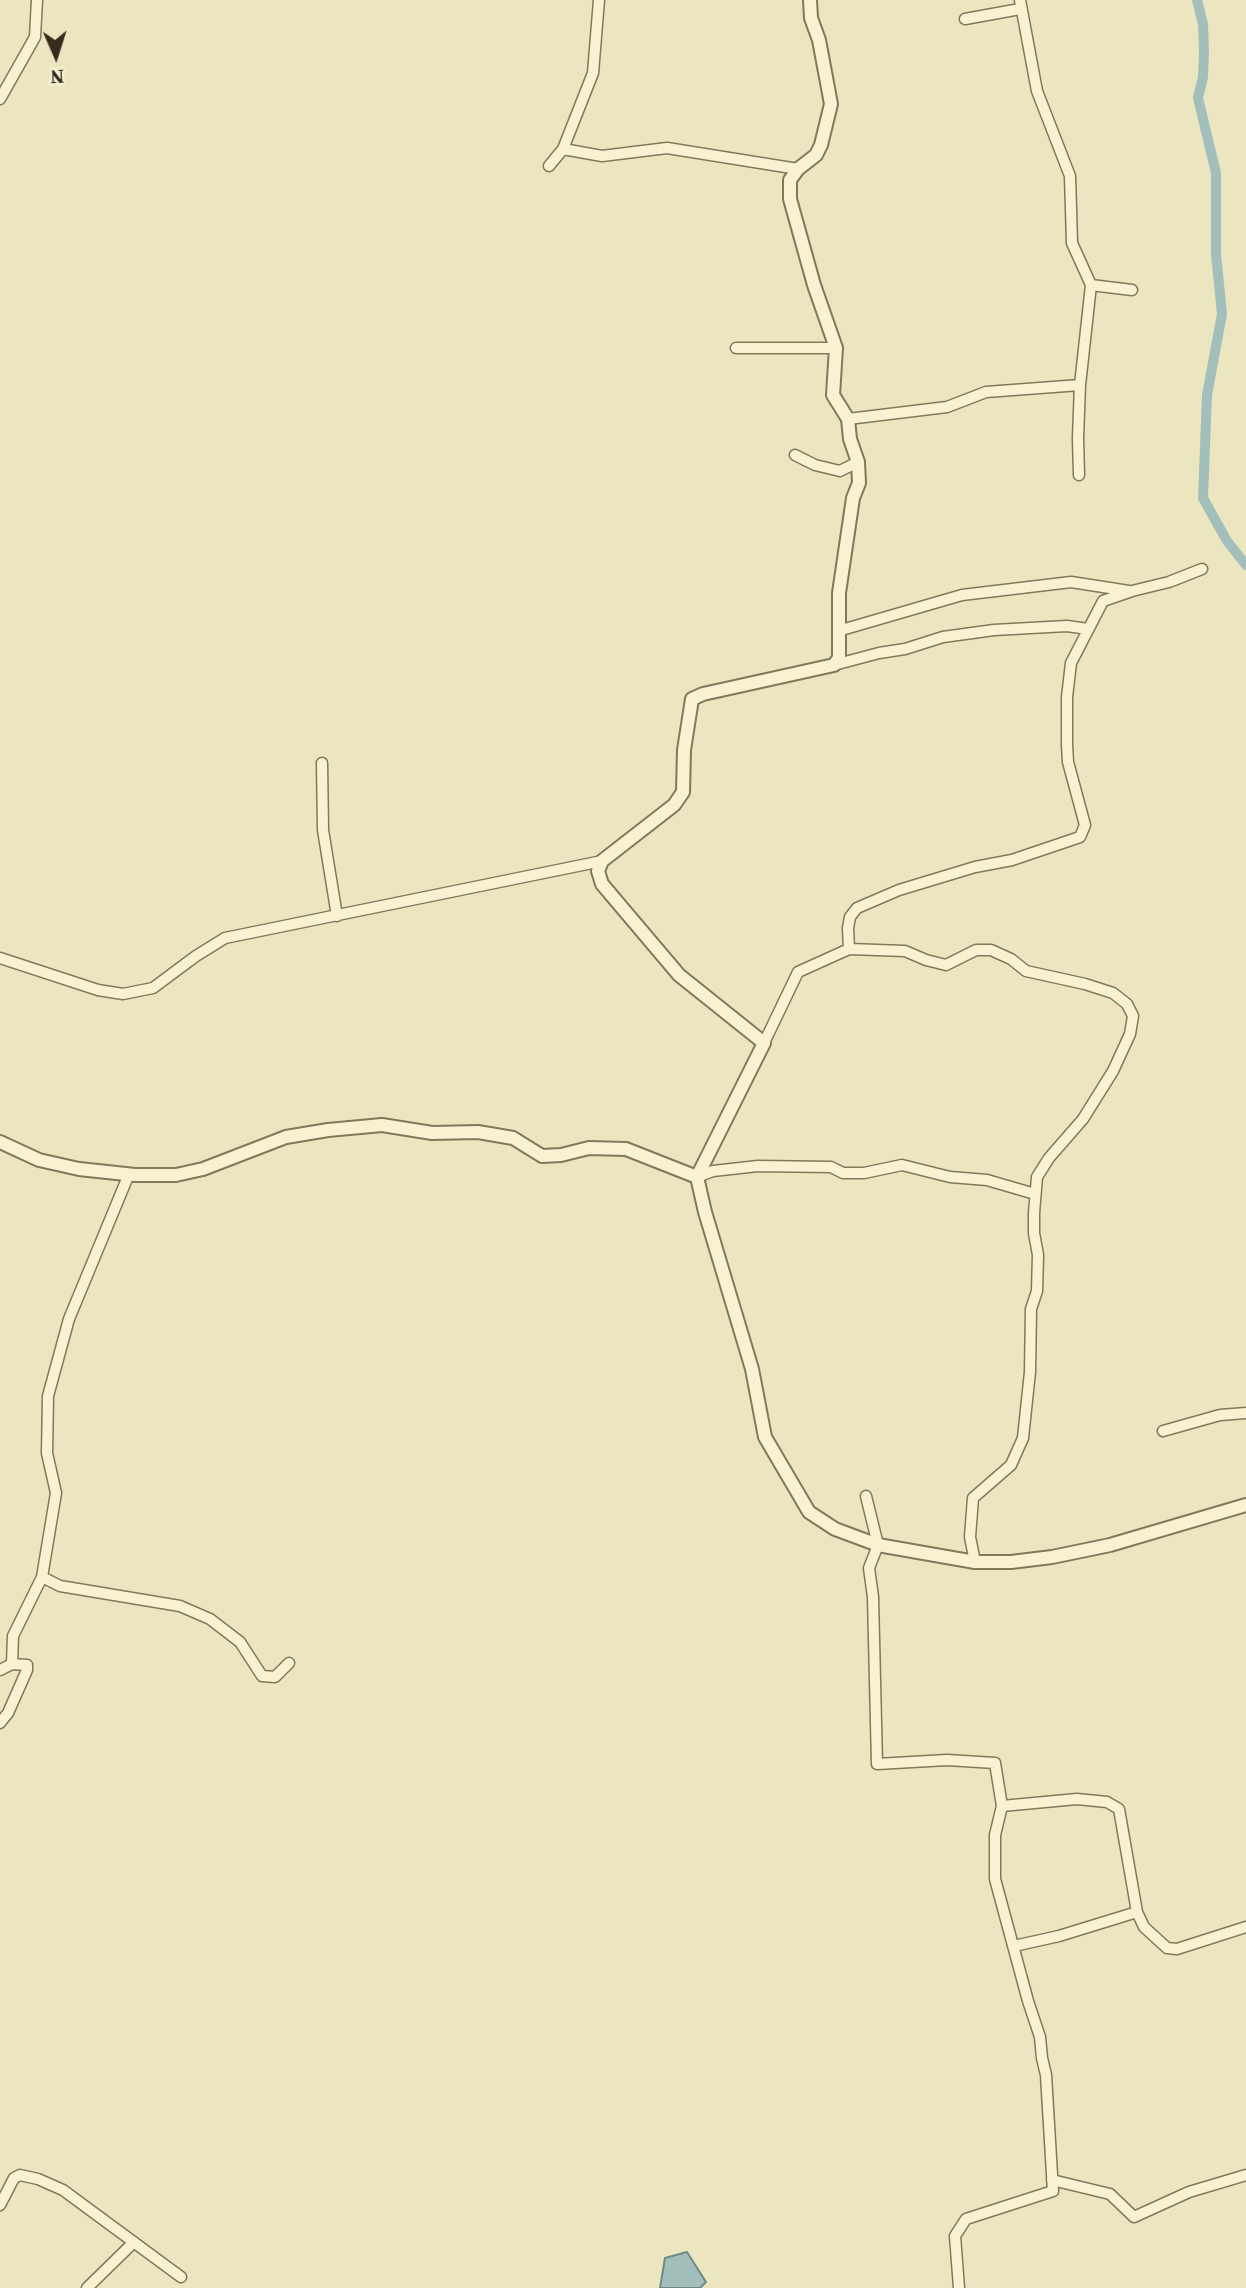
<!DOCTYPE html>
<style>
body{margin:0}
#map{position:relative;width:1246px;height:2288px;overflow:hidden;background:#ece6c0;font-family:"Source Serif 4",serif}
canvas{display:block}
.north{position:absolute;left:21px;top:21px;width:70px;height:70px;-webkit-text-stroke:5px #f4efd0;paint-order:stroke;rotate:177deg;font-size:19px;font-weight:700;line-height:28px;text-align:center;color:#352c1d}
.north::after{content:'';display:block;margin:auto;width:24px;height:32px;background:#352c1d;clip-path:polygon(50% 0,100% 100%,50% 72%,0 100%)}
</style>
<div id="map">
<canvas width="1246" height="2288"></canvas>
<div class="north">N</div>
</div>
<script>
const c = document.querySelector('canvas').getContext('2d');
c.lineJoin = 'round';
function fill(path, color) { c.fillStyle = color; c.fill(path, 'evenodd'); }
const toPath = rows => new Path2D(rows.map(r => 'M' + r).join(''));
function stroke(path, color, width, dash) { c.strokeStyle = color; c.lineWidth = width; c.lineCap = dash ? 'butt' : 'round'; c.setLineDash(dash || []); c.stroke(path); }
const water = toPath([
 [687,2252,706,2282,700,2288,660,2288,665,2258,687,2252]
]);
fill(water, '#a3bfbb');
stroke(water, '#6b8c89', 2);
stroke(toPath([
 [1197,0,1203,24,1204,50,1203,77,1198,98,1216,173,1216,254,1222,314,1207,395,1203,498,1227,541,1246,565]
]), '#a3bfbb', 10);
const minor = toPath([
 [1020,0,1037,91,1070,176,1072,243,1091,285,1080,385,1078,438,1079,475],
 [965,19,1020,9],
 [0,99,35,37,37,0],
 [563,149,602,156,667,148,798,169],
 [549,166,563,149,593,73,599,0],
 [1091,285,1132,290],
 [736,348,836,348],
 [848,419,947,407,986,392,1080,385],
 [795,455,815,465,840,471,858,462],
 [838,631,962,595,1071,582,1129,591],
 [834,665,879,653,905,649,943,637,994,630,1067,626,1088,629],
 [322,763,323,830,337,916],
 [0,958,98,990,123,994,153,988,196,956,225,938,602,861],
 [764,1043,798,972,849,949],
 [697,1177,713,1171,758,1166,831,1167,843,1173,864,1173,902,1165,950,1177,987,1180,1035,1194],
 [1163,1431,1220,1415,1246,1413],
 [866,1496,878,1545,869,1568,873,1597,877,1764,947,1760,995,1763,1002,1806,995,1835,995,1879,1028,2001,1040,2037,1042,2058,1046,2075,1053,2191,966,2219,955,2236,959,2288],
 [975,1562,970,1537,973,1498,1011,1465,1023,1438,1030,1372,1031,1309,1037,1291,1038,1255,1034,1233,1034,1213,1037,1177,1049,1158,1083,1119,1113,1071,1130,1034,1133,1016,1127,1004,1113,993,1085,984,1026,971,1011,959,991,950,976,950,946,965,926,960,905,951,849,949,848,928,850,917,857,908,899,890,975,867,1012,860,1080,837,1085,825,1068,762,1067,745,1067,697,1071,663,1103,601,1132,591,1169,582,1202,569],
 [42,1577,60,1586,180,1606,210,1619,240,1642,262,1676,275,1677,289,1663],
 [12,1664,13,1636,42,1577,56,1493,47,1453,48,1396,69,1319,129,1174],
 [0,1670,12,1664,27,1665,27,1670,8,1713,0,1723],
 [1002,1806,1077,1799,1107,1802,1119,1809,1137,1912,1144,1927,1167,1948,1177,1949,1246,1927],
 [1014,1946,1059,1936,1137,1912],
 [1052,2180,1110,2194,1134,2217,1189,2192,1246,2175],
 [0,2205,14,2178,20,2175,38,2179,63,2190,181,2277],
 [87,2288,134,2242]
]);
const tertiary = toPath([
 [810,0,811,18,819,40,831,104,821,145,816,155,798,169,790,180,790,199,814,285,836,348,833,395,848,419,850,439,858,462,859,483,853,498,839,593,839,658,834,665,703,694,692,699,684,750,683,792,674,805,602,861,598,871,602,884,679,975,764,1043,697,1177,705,1212,752,1369,765,1437,809,1512,835,1529,878,1545,975,1562,1011,1562,1052,1557,1110,1545,1246,1505],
 [0,1142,39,1160,79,1169,135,1175,176,1175,203,1169,286,1137,328,1130,382,1125,432,1133,478,1132,513,1138,542,1156,561,1155,589,1148,626,1149,697,1177]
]);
stroke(minor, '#857759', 13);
stroke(tertiary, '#857759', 16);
stroke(minor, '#f8f2d3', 10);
stroke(tertiary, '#f8f2d3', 12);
</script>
